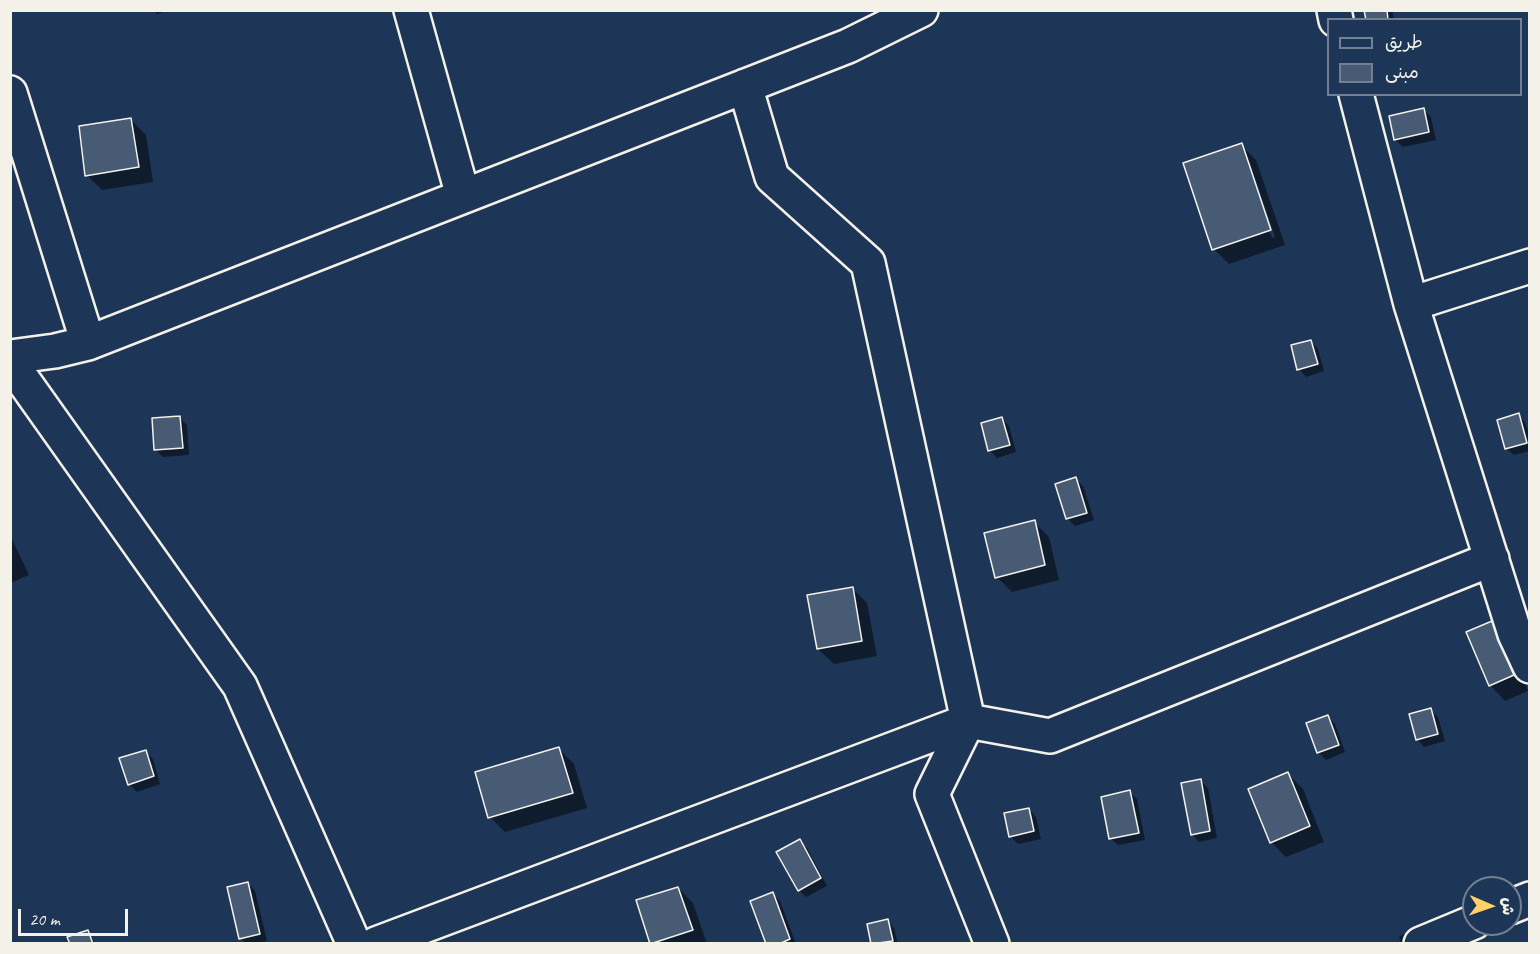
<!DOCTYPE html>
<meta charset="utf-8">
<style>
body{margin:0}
#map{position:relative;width:1540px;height:954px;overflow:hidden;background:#1d3557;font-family:Caveat,"Playpen Sans Arabic",sans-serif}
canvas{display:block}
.frame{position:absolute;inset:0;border:12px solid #f4f1e8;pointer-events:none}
.legend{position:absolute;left:1327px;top:18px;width:195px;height:78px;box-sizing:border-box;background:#1d3557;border:2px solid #738091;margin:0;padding:8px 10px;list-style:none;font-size:18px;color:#f4f1e8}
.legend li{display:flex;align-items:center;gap:12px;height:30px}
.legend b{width:30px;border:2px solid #738091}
.north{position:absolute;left:1462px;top:876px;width:60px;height:60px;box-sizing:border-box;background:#1d3557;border:2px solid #738091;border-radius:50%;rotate:92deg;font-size:16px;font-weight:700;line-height:24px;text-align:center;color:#f4f1e8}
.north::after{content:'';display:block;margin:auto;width:21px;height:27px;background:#ffd166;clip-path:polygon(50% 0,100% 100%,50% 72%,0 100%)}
.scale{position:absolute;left:18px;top:909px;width:110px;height:27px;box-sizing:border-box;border:3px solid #f4f1e8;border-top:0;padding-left:8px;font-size:18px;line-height:21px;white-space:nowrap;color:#f4f1e8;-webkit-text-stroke:4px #1d3557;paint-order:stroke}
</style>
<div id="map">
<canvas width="1540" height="954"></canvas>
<div class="frame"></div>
<ul class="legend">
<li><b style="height:8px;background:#1d3557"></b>طريق</li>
<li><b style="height:16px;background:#485b74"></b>مبنى</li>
</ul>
<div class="north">ش</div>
<div class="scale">20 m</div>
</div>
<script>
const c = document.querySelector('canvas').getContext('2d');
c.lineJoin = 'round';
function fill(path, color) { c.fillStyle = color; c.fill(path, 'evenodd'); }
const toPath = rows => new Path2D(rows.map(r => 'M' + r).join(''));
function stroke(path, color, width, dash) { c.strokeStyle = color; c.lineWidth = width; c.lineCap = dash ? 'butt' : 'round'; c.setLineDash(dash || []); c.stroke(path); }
fill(toPath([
 [153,10,171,10,157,14],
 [1366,10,1392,10,1394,20,1368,20],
 [1424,110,1431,117,1436,140,1403,147,1395,139],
 [131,120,146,135,153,182,102,190,87,175],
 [1241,145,1256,160,1285,245,1229,264,1214,249],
 [1246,161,1249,161,1275,237,1272,238],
 [1311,341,1318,349,1324,371,1306,377,1299,369],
 [1518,415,1525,422,1530,437,1530,451,1514,455,1506,448],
 [180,418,187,425,189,455,163,457,156,450],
 [1002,419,1009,426,1016,452,997,458,989,450],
 [1076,479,1083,486,1094,520,1075,526,1068,519,1057,485],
 [1034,522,1049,537,1059,580,1012,592,997,577],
 [10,535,29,575,10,583],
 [852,588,867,603,877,656,834,664,818,649],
 [1491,622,1506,638,1528,691,1505,701,1490,685],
 [1430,710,1438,717,1445,741,1424,747,1417,739],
 [1328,717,1335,724,1345,752,1326,760,1318,752],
 [559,749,574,764,587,808,505,832,490,817],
 [145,751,153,759,160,784,137,792,129,784],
 [1288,774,1303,789,1324,842,1286,857,1271,842],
 [1200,780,1208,788,1217,838,1199,842,1192,834],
 [1130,792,1137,799,1145,840,1118,845,1110,838],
 [1029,809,1036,817,1041,839,1018,844,1010,836],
 [800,841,807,848,827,886,806,897,799,890],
 [248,883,255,891,267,941,246,944,241,938],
 [678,888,693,903,707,944,652,943],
 [773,894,780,901,796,944,768,944],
 [887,920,894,928,898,944,873,944],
 [1457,924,1472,939,1473,944,1401,944,1399,936],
 [87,932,96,944,71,944]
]), '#0007');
const building = toPath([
 [1364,10,1387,10,1388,20,1366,20,1364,10],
 [1424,108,1429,132,1394,140,1389,116,1424,108],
 [131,118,139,167,85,176,79,126,131,118],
 [1242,143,1271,230,1212,250,1183,163,1242,143],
 [1311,340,1318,364,1297,370,1291,345,1311,340],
 [1519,413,1527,443,1505,449,1497,420,1519,413],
 [180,416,183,448,154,450,152,418,180,416],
 [1002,417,1010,445,988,451,981,423,1002,417],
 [1076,477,1087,513,1066,519,1055,484,1076,477],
 [1035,520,1045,565,995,578,984,533,1035,520],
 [853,587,862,641,817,649,807,595,853,587],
 [1492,621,1514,675,1489,686,1466,632,1492,621],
 [1431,708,1438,734,1416,740,1409,714,1431,708],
 [1328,715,1339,745,1317,753,1306,723,1328,715],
 [559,747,573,793,488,818,475,772,559,747],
 [146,750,154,776,128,785,119,758,146,750],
 [1288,772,1310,826,1270,843,1248,789,1288,772],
 [1201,779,1210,831,1191,835,1181,783,1201,779],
 [1130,790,1139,833,1109,839,1101,797,1130,790],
 [1029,808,1034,831,1009,837,1004,813,1029,808],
 [800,839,821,878,798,891,776,852,800,839],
 [248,882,260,934,239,939,227,887,248,882],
 [678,887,693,930,650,944,636,900,678,887],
 [773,892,790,939,779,944,766,944,750,901,773,892],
 [888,919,893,941,871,944,867,924,888,919],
 [88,930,93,944,70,944,67,937,88,930]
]);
fill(building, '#485b74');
stroke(building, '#f4f1e8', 1.5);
const street = toPath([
 [411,10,463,196],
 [1334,10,1336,20],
 [745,86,772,177,868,263,968,721,932,794,992,944],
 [10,93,88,343],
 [1356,94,1411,304,1515,634,1530,666],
 [1411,304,1530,266],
 [10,357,55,351,88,343,848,46,921,10],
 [22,357,18,373,240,686,354,944],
 [1510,907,1530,899],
 [376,944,968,721,1050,736,1492,559],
 [1421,944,1474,922]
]);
stroke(street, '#f4f1e8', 38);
stroke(street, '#1d3557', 33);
</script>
